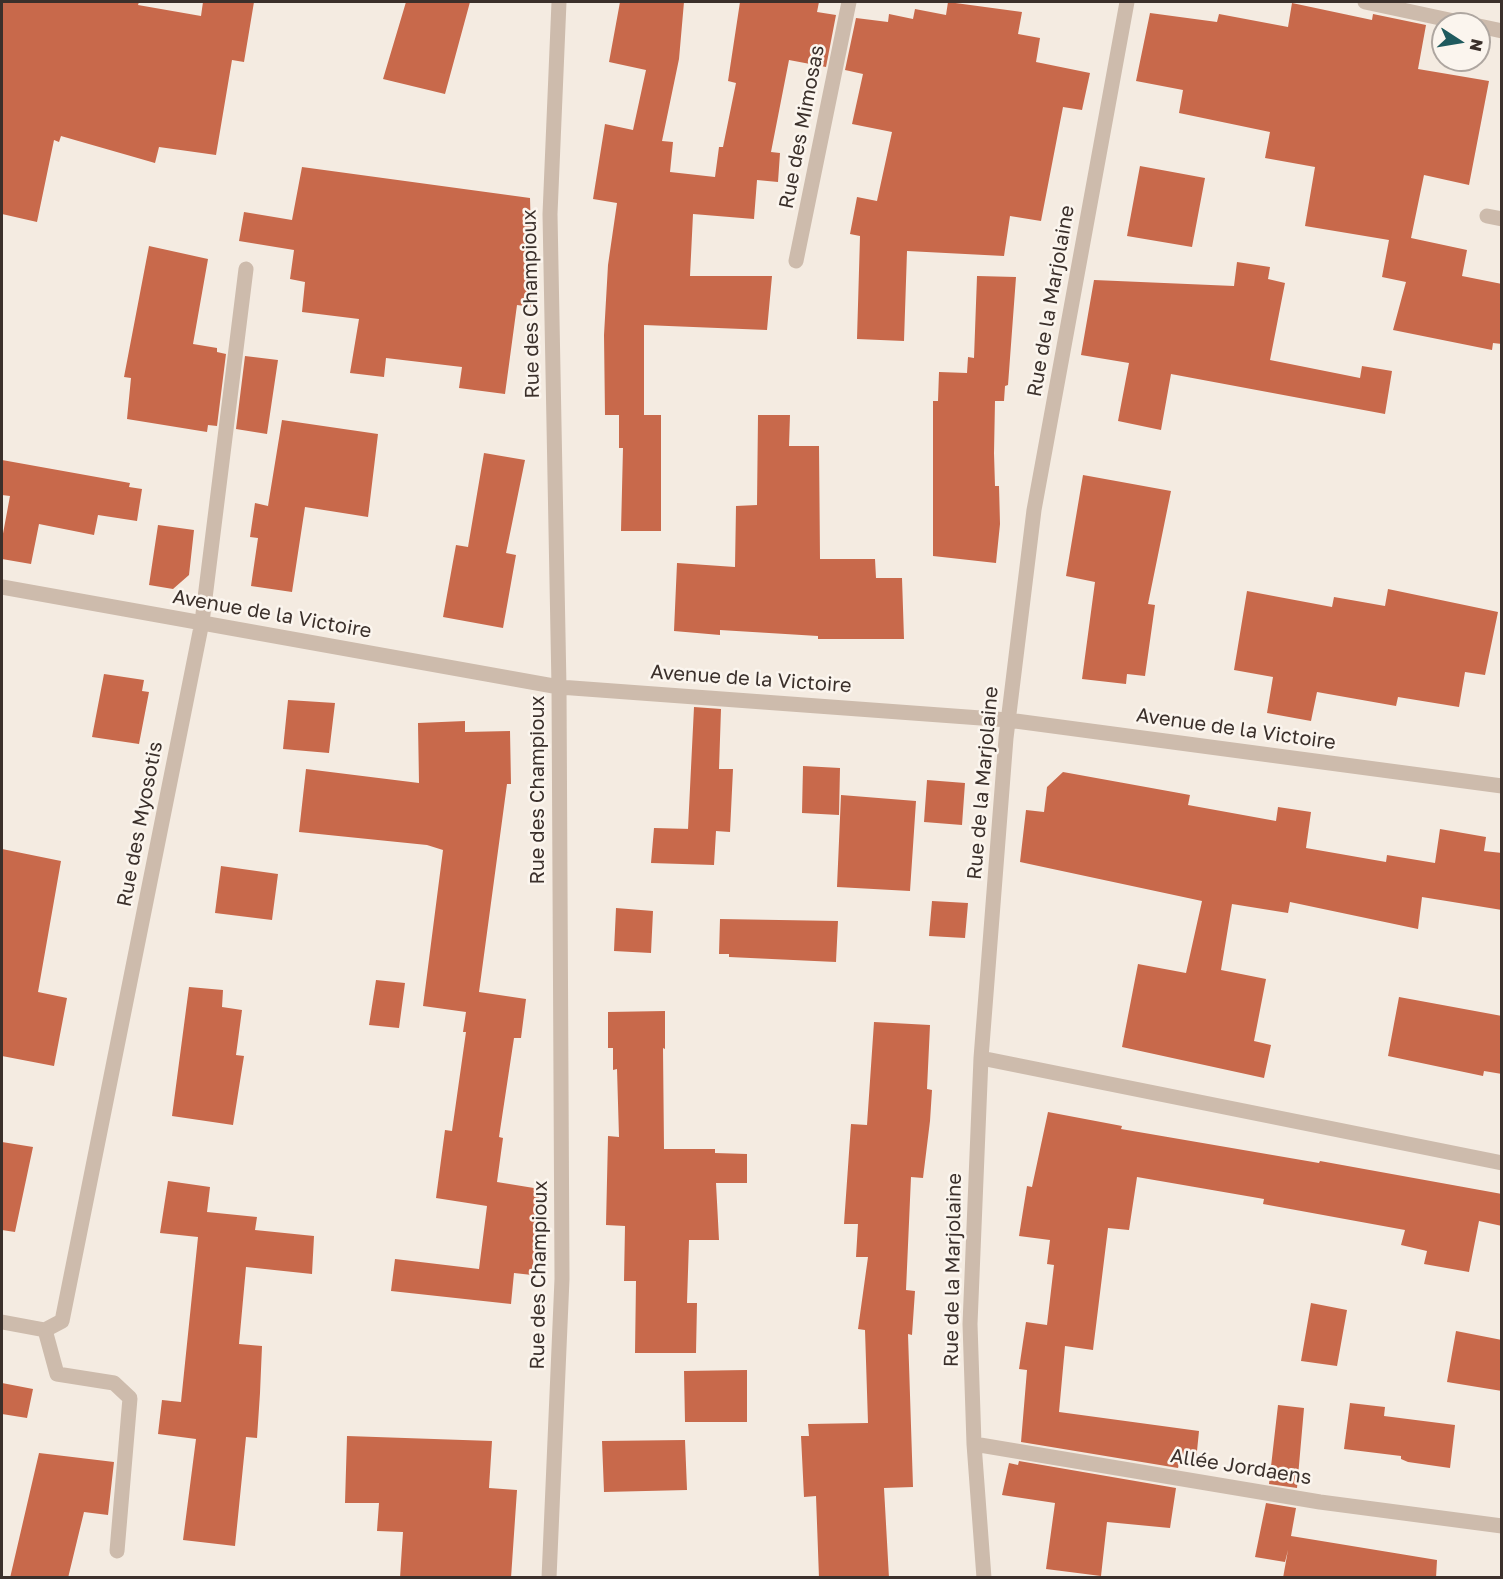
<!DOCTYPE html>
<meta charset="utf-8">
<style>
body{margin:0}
#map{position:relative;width:1503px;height:1579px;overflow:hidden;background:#f4ebe1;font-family:"Golos Text",sans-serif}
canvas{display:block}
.frame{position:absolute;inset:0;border:3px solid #3b302b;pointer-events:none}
.north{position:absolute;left:1431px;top:12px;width:60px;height:60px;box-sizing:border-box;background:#fbf5ee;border:2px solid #aea6a0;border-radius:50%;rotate:102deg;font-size:16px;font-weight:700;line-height:24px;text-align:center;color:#3b302b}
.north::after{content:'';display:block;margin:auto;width:21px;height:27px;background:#1f5a5e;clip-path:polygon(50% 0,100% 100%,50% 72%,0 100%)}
</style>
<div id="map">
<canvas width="1503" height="1579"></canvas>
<div class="frame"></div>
<div class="north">N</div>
</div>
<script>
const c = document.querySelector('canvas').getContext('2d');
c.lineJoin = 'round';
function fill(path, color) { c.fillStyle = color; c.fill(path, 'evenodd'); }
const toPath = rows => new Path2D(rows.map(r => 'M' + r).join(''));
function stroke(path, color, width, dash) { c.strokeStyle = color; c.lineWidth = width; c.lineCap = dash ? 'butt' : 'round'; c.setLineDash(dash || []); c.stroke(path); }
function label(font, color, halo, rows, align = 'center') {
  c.font = font + ' "Golos Text",sans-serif'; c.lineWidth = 5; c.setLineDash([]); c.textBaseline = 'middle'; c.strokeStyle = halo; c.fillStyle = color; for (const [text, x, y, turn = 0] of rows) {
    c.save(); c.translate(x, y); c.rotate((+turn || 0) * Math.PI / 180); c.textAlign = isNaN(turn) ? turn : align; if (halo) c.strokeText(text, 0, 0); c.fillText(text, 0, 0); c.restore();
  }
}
fill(toPath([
 [2,2,139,2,138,5,201,16,203,2,254,2,244,62,232,60,216,155,159,147,155,163,61,136,59,142,54,140,37,222,2,214],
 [406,2,470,2,445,94,383,79],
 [620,2,684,2,679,59,662,141,673,142,670,172,715,177,719,147,723,147,736,83,728,81,740,2,819,2,817,12,836,15,826,67,789,60,771,152,780,153,778,182,757,180,754,219,693,214,690,276,772,276,767,330,644,325,644,415,661,415,661,531,621,531,623,448,619,448,619,415,605,415,604,335,608,265,617,203,593,199,605,124,633,130,646,70,609,62],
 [948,2,1022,12,1018,34,1040,38,1036,62,1090,73,1082,110,1063,107,1041,221,1010,216,1004,256,907,251,904,341,857,339,860,236,850,234,857,197,877,201,892,132,852,124,863,74,845,70,856,18,888,22,889,14,913,19,915,9,946,15],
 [1292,3,1372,20,1373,14,1426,25,1418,69,1489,81,1469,185,1424,175,1411,238,1467,250,1462,276,1502,284,1502,344,1493,343,1492,350,1393,330,1406,282,1382,277,1389,240,1305,226,1315,167,1265,158,1270,132,1179,113,1183,90,1136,81,1150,13,1217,22,1219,14,1288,27],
 [1140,166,1205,178,1192,247,1127,236],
 [302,167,530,198,531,233,528,233,531,307,517,305,505,394,459,388,462,367,386,358,384,377,350,373,359,319,302,312,305,282,290,279,294,250,239,241,244,212,292,220],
 [149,246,208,259,193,344,217,348,217,352,226,354,217,426,208,425,207,432,127,419,131,378,124,377],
 [1237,262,1270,267,1268,279,1285,283,1270,360,1360,378,1362,366,1392,371,1385,414,1171,374,1161,430,1118,421,1129,363,1081,355,1094,280,1234,286],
 [977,276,1016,277,1008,385,1005,386,1004,401,995,401,994,453,995,486,999,486,1000,524,996,563,933,556,933,401,938,401,939,372,967,373,968,357,974,358],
 [245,356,278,360,267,434,236,429],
 [758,415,790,415,789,446,819,446,820,559,875,559,876,578,902,578,904,639,818,639,818,636,720,630,720,635,674,631,677,563,735,567,736,506,757,505],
 [282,420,378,434,368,517,305,507,292,592,251,586,258,538,250,537,255,503,268,506],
 [484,453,525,460,506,553,516,555,503,628,443,617,456,545,468,547],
 [2,460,130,483,129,487,142,489,137,521,98,515,94,535,39,524,31,564,2,559,2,539,10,496,2,495],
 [1083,475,1171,491,1148,604,1155,605,1145,676,1127,674,1126,684,1082,679,1095,582,1066,576],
 [158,525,194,530,189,575,173,589,149,585],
 [1388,589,1498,612,1485,675,1465,672,1459,707,1398,697,1396,706,1317,692,1311,721,1267,713,1273,677,1234,670,1247,591,1332,607,1334,597,1385,606],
 [104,674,144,680,142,691,149,692,139,744,92,737],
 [288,700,335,703,329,753,283,749],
 [694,707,721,709,719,769,733,769,730,832,716,831,714,865,651,863,654,828,692,829,688,829],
 [465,721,465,732,510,731,511,784,507,784,479,992,526,999,521,1038,514,1038,499,1137,503,1138,497,1182,540,1189,532,1275,514,1273,511,1304,391,1291,395,1259,479,1269,487,1206,436,1198,445,1130,452,1131,466,1032,463,1032,466,1012,423,1006,443,850,427,845,299,832,306,769,419,783,418,723],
 [803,766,840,768,839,815,802,813],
 [1063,772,1190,795,1188,805,1276,821,1278,807,1311,812,1306,848,1386,862,1387,855,1435,863,1440,829,1486,837,1484,851,1502,853,1502,910,1422,897,1418,929,1290,902,1288,913,1232,904,1221,970,1266,979,1254,1041,1271,1045,1264,1078,1122,1047,1138,964,1186,973,1202,901,1020,862,1026,810,1044,812,1047,787],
 [927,780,965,783,962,825,924,822],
 [841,795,916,801,910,891,837,887],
 [2,849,61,861,38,992,67,998,54,1066,2,1056],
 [221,866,278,874,272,920,215,913],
 [932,901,968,903,965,938,929,936],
 [616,908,653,911,651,953,614,951],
 [720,919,838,921,836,962,729,957,729,954,719,954],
 [376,980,405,983,399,1028,369,1025],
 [189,987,223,990,222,1007,242,1010,236,1055,244,1056,233,1125,172,1116],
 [1399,997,1502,1016,1502,1074,1484,1071,1483,1076,1388,1056],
 [665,1011,665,1049,663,1048,664,1149,715,1149,715,1153,747,1154,747,1183,716,1183,719,1240,689,1240,687,1303,697,1303,696,1353,635,1353,636,1281,624,1281,625,1226,606,1225,608,1136,619,1137,617,1069,613,1070,613,1048,608,1048,608,1012],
 [874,1022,930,1025,927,1089,932,1090,930,1121,923,1178,911,1177,906,1290,915,1291,912,1335,908,1334,913,1487,884,1488,889,1578,819,1578,816,1496,804,1497,801,1436,809,1436,808,1424,868,1423,865,1330,858,1329,868,1257,856,1257,858,1224,844,1224,851,1124,867,1125],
 [1048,1112,1122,1126,1121,1129,1319,1163,1320,1161,1502,1194,1502,1226,1479,1221,1469,1272,1424,1264,1427,1251,1401,1245,1405,1230,1263,1204,1264,1199,1137,1177,1129,1230,1108,1228,1093,1350,1065,1346,1059,1412,1199,1431,1196,1461,1180,1459,1178,1468,1021,1442,1027,1370,1019,1369,1026,1322,1047,1325,1054,1265,1047,1264,1050,1240,1019,1236,1027,1186,1032,1187],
 [2,1142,33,1147,15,1232,2,1230],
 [168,1181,210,1187,207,1212,257,1217,255,1230,314,1236,312,1274,246,1267,239,1344,262,1346,260,1393,257,1438,246,1437,235,1546,183,1540,196,1439,158,1434,162,1400,181,1402,198,1237,160,1233],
 [1311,1303,1347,1310,1337,1366,1301,1361],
 [1456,1331,1502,1340,1502,1391,1447,1382],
 [747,1370,747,1422,685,1422,684,1371],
 [2,1383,33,1389,27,1418,2,1414],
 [1350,1403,1385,1407,1384,1416,1455,1425,1450,1468,1408,1462,1401,1459,1401,1456,1344,1449],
 [1278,1405,1304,1408,1297,1488,1269,1484],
 [347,1436,492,1441,489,1488,517,1490,511,1578,400,1578,403,1532,377,1531,379,1503,345,1503],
 [685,1440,687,1490,604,1492,602,1441],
 [39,1453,114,1462,108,1515,84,1512,68,1578,10,1578],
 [1019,1461,1176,1488,1170,1528,1107,1522,1101,1576,1046,1569,1055,1503,1002,1495,1009,1463,1018,1465],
 [1266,1503,1296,1508,1291,1536,1437,1560,1436,1578,1283,1578,1288,1550,1285,1562,1255,1557]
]), '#c8694b');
stroke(toPath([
 [45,1330,57,1374,114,1383,130,1398,117,1551]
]), '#cdbbac', 15);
stroke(toPath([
 [1365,2,1468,24],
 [1479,26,1502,31],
 [1487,216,1502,219],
 [796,261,849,2],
 [2,587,559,687,1008,720,1502,786],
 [981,1058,1502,1163],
 [2,1322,45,1330,62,1321,202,622,246,269],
 [974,1444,1320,1502,1502,1526],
 [549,1578,562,1279,559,687,550,214,559,2],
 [984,1578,974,1444,970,1324,981,1058,1006,738,1034,510,1127,2]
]), '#cdbbac', 15);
label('20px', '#3b302b', '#fbf5ee', [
 ["Rue des Mimosas",802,127,-79],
 ["Rue de la Marjolaine",1051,301,-80],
 ["Rue des Champioux",531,304,-91],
 ["Avenue de la Victoire",272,614,10],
 ["Avenue de la Victoire",751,679,4],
 ["Avenue de la Victoire",1236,729,8],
 ["Rue de la Marjolaine",983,783,-85],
 ["Rue des Champioux",538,790,-90],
 ["Rue des Myosotis",140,824,-79],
 ["Rue de la Marjolaine",953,1270,-89],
 ["Rue des Champioux",539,1275,-89],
 ["Allée Jordaens",1241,1467,9]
]);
</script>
